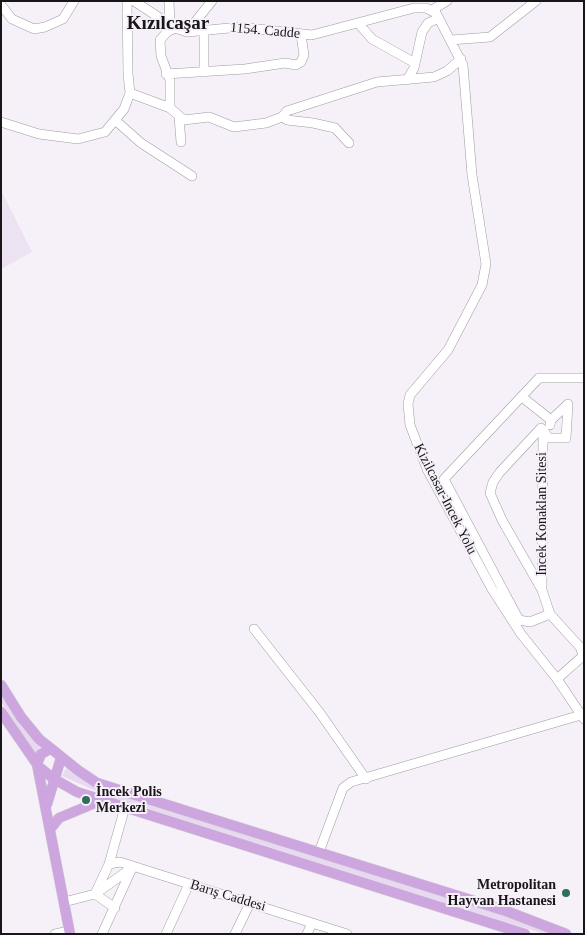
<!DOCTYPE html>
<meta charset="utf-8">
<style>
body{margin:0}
#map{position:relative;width:585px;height:935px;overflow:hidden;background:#f6f0f9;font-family:Georgia,serif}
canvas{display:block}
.frame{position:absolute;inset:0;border:2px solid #19161a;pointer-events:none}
</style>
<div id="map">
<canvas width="585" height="935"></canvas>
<div class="frame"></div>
</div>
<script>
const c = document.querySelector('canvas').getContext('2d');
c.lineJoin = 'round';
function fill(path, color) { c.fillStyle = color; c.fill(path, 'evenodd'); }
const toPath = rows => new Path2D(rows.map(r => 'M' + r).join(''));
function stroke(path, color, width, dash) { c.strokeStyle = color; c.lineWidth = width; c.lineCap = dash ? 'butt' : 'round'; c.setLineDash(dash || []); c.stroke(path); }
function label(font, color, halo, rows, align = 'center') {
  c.font = font + ' Georgia,serif'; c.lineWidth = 4; c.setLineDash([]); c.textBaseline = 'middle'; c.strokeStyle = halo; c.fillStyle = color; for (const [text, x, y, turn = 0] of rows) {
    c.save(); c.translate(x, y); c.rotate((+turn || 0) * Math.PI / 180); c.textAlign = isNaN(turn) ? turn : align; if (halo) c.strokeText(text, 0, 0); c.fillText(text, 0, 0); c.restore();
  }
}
fill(toPath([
 [1,190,32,252,1,269]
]), '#ece2f2');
fill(toPath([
 [1,695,21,726,40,747,35,753,1,702],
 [66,768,96,787,506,916,555,934,544,934,105,795,62,776]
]), '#e9d8f1');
const minor = toPath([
 [134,1,175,28,187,32,240,27,312,35,414,8,426,8,436,13,463,65,472,175,486,264,482,285,448,350,410,395,408,404,410,425,427,469,492,589,521,634,557,679,584,719],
 [169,1,170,26],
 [1,5,12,19,34,29,45,27,63,19,74,1],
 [432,10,447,1],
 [358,23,372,39,415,63],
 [175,28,167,32,160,40,161,56,170,80,170,108,184,120,209,117,234,127,266,123,282,117,287,111,377,82,434,77,447,71,461,59],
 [187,32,212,1],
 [451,40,490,37,536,1],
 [204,72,204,29],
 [166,74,245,69,285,63,296,65,301,62,304,55,301,35],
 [407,80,414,68,422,32,428,23,439,18],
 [130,93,170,108],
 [179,117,181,142],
 [282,117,287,120,313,123,335,128,349,143],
 [115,120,141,143,192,176],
 [1,122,39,134,78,139,105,132,124,109,130,93,128,74,127,1],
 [522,397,551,420,550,425],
 [543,438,566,438,568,404,551,420],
 [542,590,543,438,546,434,541,428,500,472,493,482,490,493,502,520,542,590,550,614,580,647,583,655],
 [550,614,530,622,519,620,444,479,539,378,584,378],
 [254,629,320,713,366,779],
 [557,679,584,655],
 [319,852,343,788,351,782,581,715],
 [109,864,120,862,347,934],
 [64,902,95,894,109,864,125,807],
 [115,908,95,894,133,867],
 [55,934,69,931],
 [102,934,133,866],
 [166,934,189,884],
 [235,934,250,903],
 [307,934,312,923]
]);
const major = toPath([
 [1,685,21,717,39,739,79,771,97,783,506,911,566,934],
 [1,712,39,767,54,779,77,792,525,934],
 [50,749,41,754,37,764,70,934],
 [47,804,61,758],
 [51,828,59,818,102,800]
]);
stroke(minor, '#a09aa3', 10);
stroke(major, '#d1d0d1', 11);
stroke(minor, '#fff', 9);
stroke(major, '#cda6df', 10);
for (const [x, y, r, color] of [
 [86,800,5,"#306e5a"],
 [566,893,5,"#306e5a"]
]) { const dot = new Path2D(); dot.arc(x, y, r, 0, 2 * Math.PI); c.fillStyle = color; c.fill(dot); stroke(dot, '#f6f0f9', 2); }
label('14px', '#19161a', '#f6f0f9', [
 ["1154. Cadde",265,31,5],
 ["Kizilcasar-Incek Yolu",445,499,63],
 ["Incek Konaklan Sitesi",542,514,-90],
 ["Barış Caddesi",228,896,17]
]);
label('bold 14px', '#19161a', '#f6f0f9', [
 ["İncek Polis",96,792],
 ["Merkezi",96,808],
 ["Metropolitan",556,885,"right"],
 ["Hayvan Hastanesi",556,901,"right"]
], 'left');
label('bold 19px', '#19161a', '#f6f0f9', [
 ["Kızılcaşar",168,24]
]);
</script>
